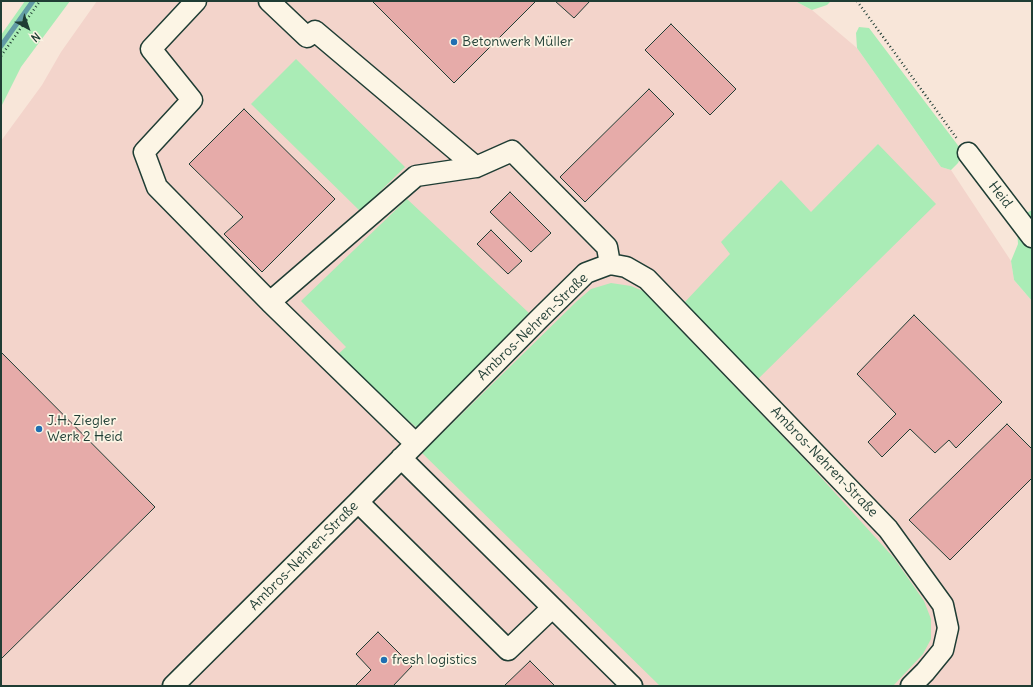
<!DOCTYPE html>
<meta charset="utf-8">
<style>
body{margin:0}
#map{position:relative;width:1033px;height:687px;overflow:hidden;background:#f8e6d9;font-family:Delius,sans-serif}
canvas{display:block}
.frame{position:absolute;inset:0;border:2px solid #1f3d34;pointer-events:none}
.north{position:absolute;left:8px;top:8px;width:40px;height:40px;-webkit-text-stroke:3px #fcf5e5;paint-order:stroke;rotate:140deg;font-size:11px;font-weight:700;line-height:16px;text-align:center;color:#1f3d34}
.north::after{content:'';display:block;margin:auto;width:14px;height:18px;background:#1f3d34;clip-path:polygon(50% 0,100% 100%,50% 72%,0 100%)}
</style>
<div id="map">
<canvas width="1033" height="687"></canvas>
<div class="frame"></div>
<div class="north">N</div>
</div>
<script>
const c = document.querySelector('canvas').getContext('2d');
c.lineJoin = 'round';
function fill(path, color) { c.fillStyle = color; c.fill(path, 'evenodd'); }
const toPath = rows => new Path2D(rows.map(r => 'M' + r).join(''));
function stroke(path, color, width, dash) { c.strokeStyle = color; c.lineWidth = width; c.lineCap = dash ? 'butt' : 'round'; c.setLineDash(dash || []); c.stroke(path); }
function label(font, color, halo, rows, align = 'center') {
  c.font = font + ' Delius,sans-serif'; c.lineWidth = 3.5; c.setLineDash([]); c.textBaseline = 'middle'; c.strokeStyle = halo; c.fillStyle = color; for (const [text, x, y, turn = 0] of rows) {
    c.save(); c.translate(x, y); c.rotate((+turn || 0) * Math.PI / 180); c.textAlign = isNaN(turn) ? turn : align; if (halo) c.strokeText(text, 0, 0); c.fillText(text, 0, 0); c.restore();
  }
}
fill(toPath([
 [97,1,795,1,812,10,857,48,941,167,951,170,1011,261,1014,280,1032,301,1032,686,1,686,1,141,42,85,61,52]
]), '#f3d4cb');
fill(toPath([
 [25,1,70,1,21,67,1,107,1,35],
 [795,1,831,1,827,5,812,10],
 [859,27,869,28,963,152,958,163,951,170,941,167,857,48,856,33],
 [296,59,405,167,360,211,251,104],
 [878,144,936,204,758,379,684,303,730,254,721,242,781,180,811,212],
 [407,199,529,313,417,428,335,357,346,347,301,301],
 [1032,210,1032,301,1014,280,1011,261,1018,244,1017,228,1023,215],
 [611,283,631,286,643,291,807,462,894,558,924,601,931,619,931,639,923,654,893,686,660,686,422,453,577,301,591,289]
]), '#aaecb6');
stroke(toPath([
 [1,46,33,1]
]), '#639ca5', 5);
const building = toPath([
 [372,1,536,1,454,83,372,1],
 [555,1,590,1,574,18,555,1],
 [671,24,736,89,710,115,645,50,671,24],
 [649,89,674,114,585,202,560,177,649,89],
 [244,109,335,199,262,272,224,234,243,217,189,164,244,109],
 [510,192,551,233,531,252,490,212,510,192],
 [491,230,522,261,508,274,477,244,491,230],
 [914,315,1002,402,956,448,949,440,935,453,910,429,882,457,868,442,896,414,857,374,914,315],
 [1,352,155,507,1,659,1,352],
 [1007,424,1032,449,1032,478,950,560,909,520,1007,424],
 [378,632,412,666,393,686,355,686,371,670,356,654,378,632],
 [530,661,555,686,504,686,530,661]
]);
fill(building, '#e6aba9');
stroke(building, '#1f3d34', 1);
const minor = toPath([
 [196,1,151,49,192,100,144,152,157,187,270,302,416,176,476,167,512,151,607,247,610,264],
 [269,1,307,37,315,31,476,167],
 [968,153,1032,237],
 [270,302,415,443],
 [401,458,632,686],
 [358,502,508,650,552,608],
 [173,686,358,502,539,319,586,273,610,264,626,267,647,279,888,529,943,605,948,628,943,650,925,672,911,686]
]);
stroke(minor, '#1f3d34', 23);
stroke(toPath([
 [857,1,958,140],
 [1,56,40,1]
]), '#1f3d34', 2.5, [1, 3]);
stroke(minor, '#fcf5e5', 20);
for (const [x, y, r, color] of [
 [454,42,4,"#1f6fb2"],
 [39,429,4,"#1f6fb2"],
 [384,660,4,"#1f6fb2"]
]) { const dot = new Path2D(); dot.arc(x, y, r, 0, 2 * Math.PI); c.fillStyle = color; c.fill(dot); stroke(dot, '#fcf5e5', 1.5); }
label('14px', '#1f3d34', '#fcf5e5', [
 ["Betonwerk Müller",462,42],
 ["J.H. Ziegler",47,421],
 ["Werk 2 Heid",47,437],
 ["fresh logistics",392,660]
], 'left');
label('14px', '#1f3d34', '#fcf5e5', [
 ["Heid",1000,195,52],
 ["Ambros-Nehren-Straße",533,327,-44],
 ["Ambros-Nehren-Straße",824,462,46],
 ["Ambros-Nehren-Straße",304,556,-45]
]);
</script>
